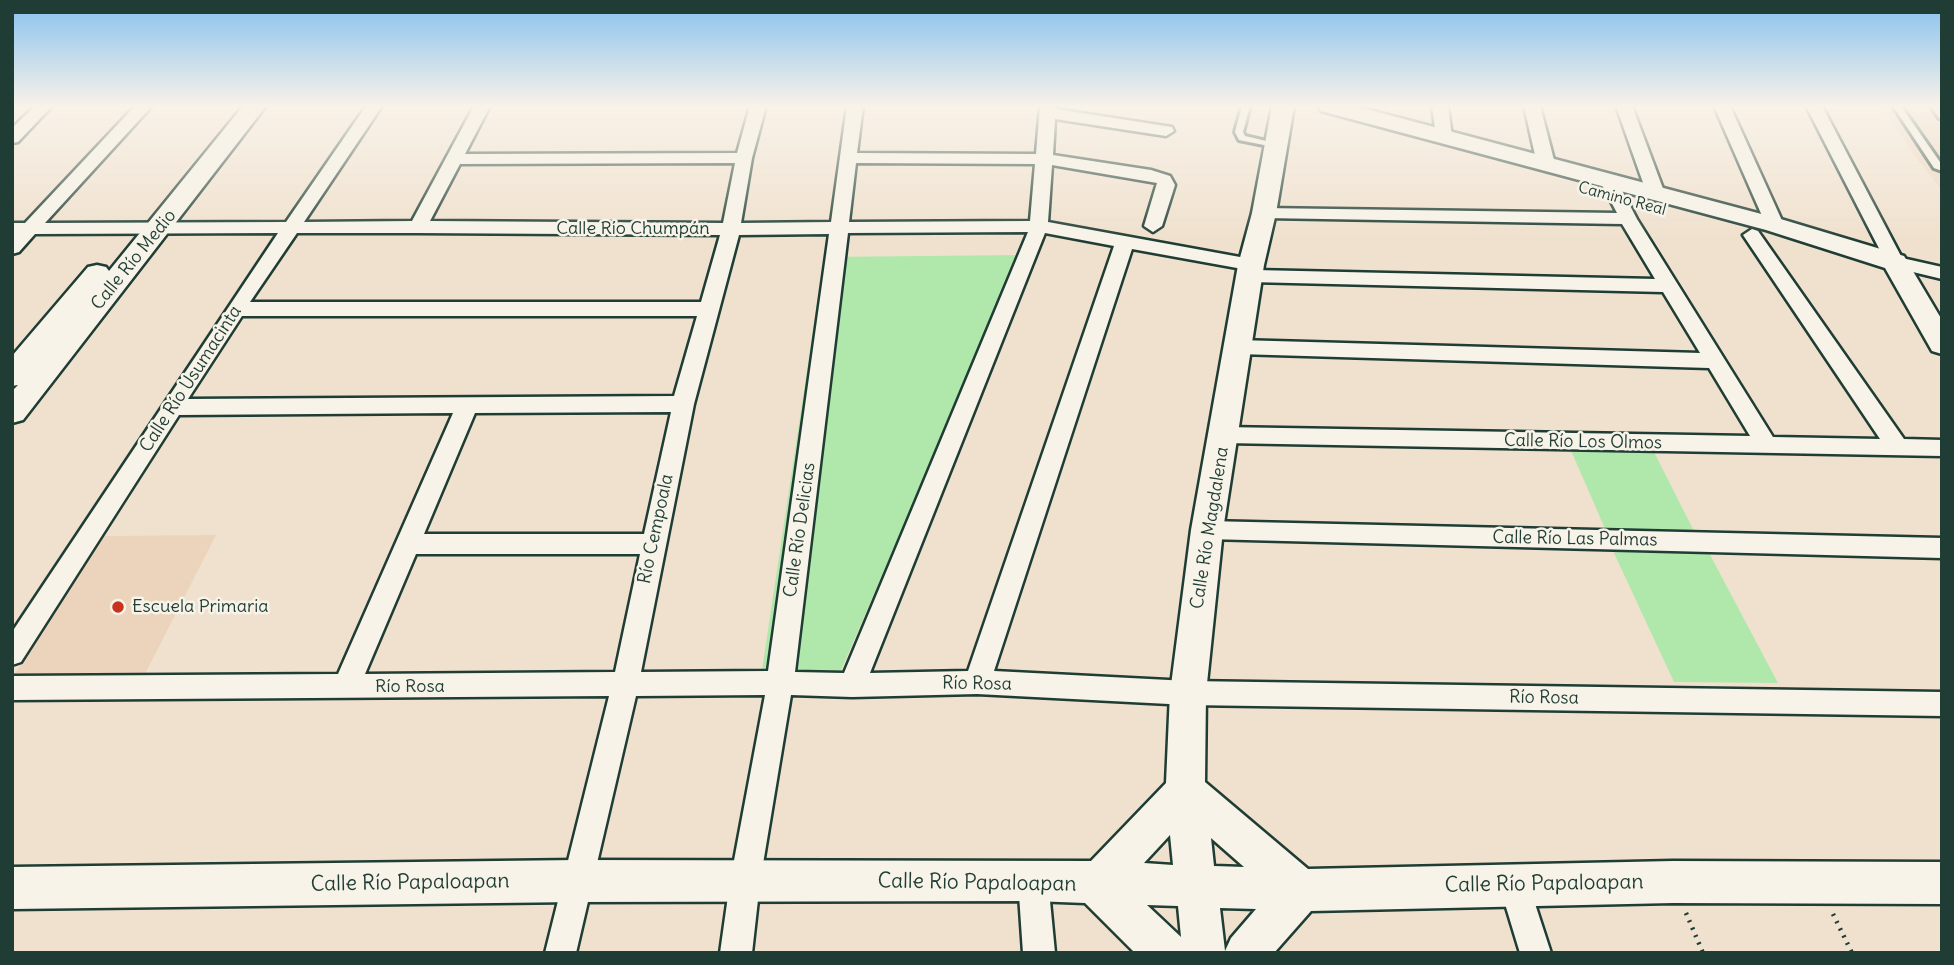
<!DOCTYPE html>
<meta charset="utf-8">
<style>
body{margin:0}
#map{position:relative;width:1954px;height:965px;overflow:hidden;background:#f0e1ce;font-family:Delius,sans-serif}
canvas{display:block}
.frame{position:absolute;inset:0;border:14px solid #1f3d34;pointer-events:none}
</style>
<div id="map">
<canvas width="1954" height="965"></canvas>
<div class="frame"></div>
</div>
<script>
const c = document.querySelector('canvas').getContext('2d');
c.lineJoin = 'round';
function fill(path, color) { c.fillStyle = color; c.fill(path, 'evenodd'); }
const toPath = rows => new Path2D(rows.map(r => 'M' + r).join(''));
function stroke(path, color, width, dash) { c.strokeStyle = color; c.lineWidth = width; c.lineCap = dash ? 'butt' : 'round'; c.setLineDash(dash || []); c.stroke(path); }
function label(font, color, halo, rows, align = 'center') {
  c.font = font + ' Delius,sans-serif'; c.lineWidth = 5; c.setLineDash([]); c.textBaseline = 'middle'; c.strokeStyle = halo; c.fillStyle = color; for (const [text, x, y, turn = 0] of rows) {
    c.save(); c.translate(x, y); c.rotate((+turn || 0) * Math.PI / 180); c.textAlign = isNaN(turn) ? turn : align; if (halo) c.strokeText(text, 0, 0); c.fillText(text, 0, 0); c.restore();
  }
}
fill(toPath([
 [1877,106,1942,106,1942,190,1916,158,1884,110],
 [216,535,143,678,12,678,102,536]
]), '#ecd4bc');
fill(toPath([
 [1021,255,832,691,759,690,824,257],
 [1569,446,1652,448,1695,533,1606,531],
 [1613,551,1708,551,1778,683,1674,682]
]), '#b0e8ac');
const lane = toPath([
 [1242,106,1250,106,1243,132,1245,136,1279,144,1279,148,1239,140,1235,132,1242,106],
 [1893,106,1901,106,1942,165,1942,171,1934,168,1893,106],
 [1931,106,1939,106,1942,110,1942,118,1939,118,1931,106]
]);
const street = toPath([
 [35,106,52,106,18,142,12,143,12,128,35,106],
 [135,106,152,106,45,223,286,222,366,106,382,106,304,222,412,221,474,106,490,106,465,154,737,153,750,106,766,106,752,158,741,223,831,222,847,106,863,106,857,153,1036,154,1040,106,1056,106,1056,109,1172,127,1174,131,1166,136,1055,119,1053,155,1151,170,1170,176,1175,185,1162,226,1153,232,1144,226,1157,183,1052,165,1048,222,1251,259,1260,265,1255,270,1655,279,1622,224,1264,218,1255,213,1264,208,1617,213,1600,181,1609,176,1615,177,1637,219,1773,437,1880,439,1743,235,1752,229,1758,231,1904,439,1942,440,1942,456,1224,443,1216,441,1213,435,1216,429,1224,427,1750,436,1709,368,1238,354,1231,352,1228,347,1231,342,1238,340,1700,353,1663,292,1250,282,1243,280,1240,276,1248,270,1132,249,994,671,1188,681,1942,692,1942,716,1188,705,977,694,852,697,791,695,760,882,752,953,720,953,730,882,765,695,636,696,576,953,545,953,609,696,12,700,12,676,338,674,453,413,179,415,21,662,12,665,12,632,278,233,35,234,19,252,12,254,12,223,25,223,135,106],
 [735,163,723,223,430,221,460,164,735,163],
 [856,163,1035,164,1030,221,849,222,856,163],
 [1028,232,844,673,795,672,848,233,1028,232],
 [297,233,418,233,720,235,701,302,250,302,297,233],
 [1045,233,1114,246,968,671,870,673,1045,233],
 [829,234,768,671,641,672,694,404,739,235,829,234],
 [242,316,697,316,674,396,188,399,242,316],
 [671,412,644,534,424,534,475,413,671,412],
 [416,554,640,554,615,672,365,674,416,554],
 [1432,106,1448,106,1452,137,1450,141,1438,141,1436,137,1432,106],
 [1524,106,1540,106,1555,164,1552,168,1546,169,1537,164,1524,106],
 [1616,106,1632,106,1665,194,1662,198,1656,199,1647,194,1616,106],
 [1714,106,1730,106,1784,225,1781,229,1769,229,1766,225,1714,106],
 [1806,106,1822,106,1902,258,1942,267,1942,279,1888,266,1806,106],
 [1207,521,1942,538,1942,558,1207,539,1199,537,1195,530,1199,523,1207,521],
 [1033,865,1044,869,1048,880,1055,953,1023,953,1018,880,1022,869,1033,865],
 [1514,869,1525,873,1551,953,1520,953,1499,884,1503,873,1514,869]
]);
const secondary = toPath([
 [243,106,266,106,23,420,12,423,12,391,18,385,12,386,12,356,88,267,97,265,106,267,109,271,243,106],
 [1272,106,1294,106,1276,213,1264,265,1223,530,1206,693,1205,782,1308,869,1673,861,1942,862,1942,904,1673,903,1311,911,1274,953,1135,953,1085,903,1033,901,577,902,12,909,12,867,577,860,1091,861,1166,783,1170,693,1191,530,1238,265,1252,213,1272,106],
 [1170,835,1173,865,1144,863,1170,835],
 [1211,838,1244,867,1214,866,1211,838],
 [1147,905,1178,906,1181,937,1147,905],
 [1220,908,1256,909,1231,938,1225,951,1220,908],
 [1318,106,1355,106,1784,220,1904,256,1942,320,1942,354,1932,351,1885,268,1766,230,1321,111,1318,106]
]);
stroke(lane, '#1f3d34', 6);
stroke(street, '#1f3d34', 5);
stroke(secondary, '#1f3d34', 5);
stroke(toPath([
 [1686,913,1703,953],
 [1833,914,1852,953]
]), '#1f3d34', 4.5, [2, 6]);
fill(lane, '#f7f3e8');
fill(street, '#f7f3e8');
fill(secondary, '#f7f3e8');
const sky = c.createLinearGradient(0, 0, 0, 241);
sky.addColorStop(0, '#87c1ee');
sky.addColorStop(0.44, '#f8f2e9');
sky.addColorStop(1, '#f8f2e900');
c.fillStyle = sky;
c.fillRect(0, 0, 1954, 241);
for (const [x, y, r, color] of [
 [118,607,7,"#c8321e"]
]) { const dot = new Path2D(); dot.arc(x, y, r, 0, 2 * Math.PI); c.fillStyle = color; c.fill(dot); stroke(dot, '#f7f3e8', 2.5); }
label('16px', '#1f3d34', '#f7f3e8', [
 ["Camino Real",1622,199,15]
]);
label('18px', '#1f3d34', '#f7f3e8', [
 ["Calle Río Chumpán",633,229],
 ["Calle Río Medio",134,260,-51],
 ["Calle Río Usumacinta",191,379,-57],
 ["Calle Río Los Olmos",1583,442,1],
 ["Calle Río Magdalena",1210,528,-81],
 ["Río Cempoala",656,529,-78],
 ["Calle Río Delicias",800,530,-82],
 ["Calle Río Las Palmas",1575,539,1],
 ["Río Rosa",977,684,1],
 ["Río Rosa",410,687],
 ["Río Rosa",1544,698,1]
]);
label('18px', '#1f3d34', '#f7f3e8', [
 ["Escuela Primaria",132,607]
], 'left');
label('21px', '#1f3d34', '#f7f3e8', [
 ["Calle Río Papaloapan",410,883,-1],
 ["Calle Río Papaloapan",977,883,1],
 ["Calle Río Papaloapan",1544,884,-1]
]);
</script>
